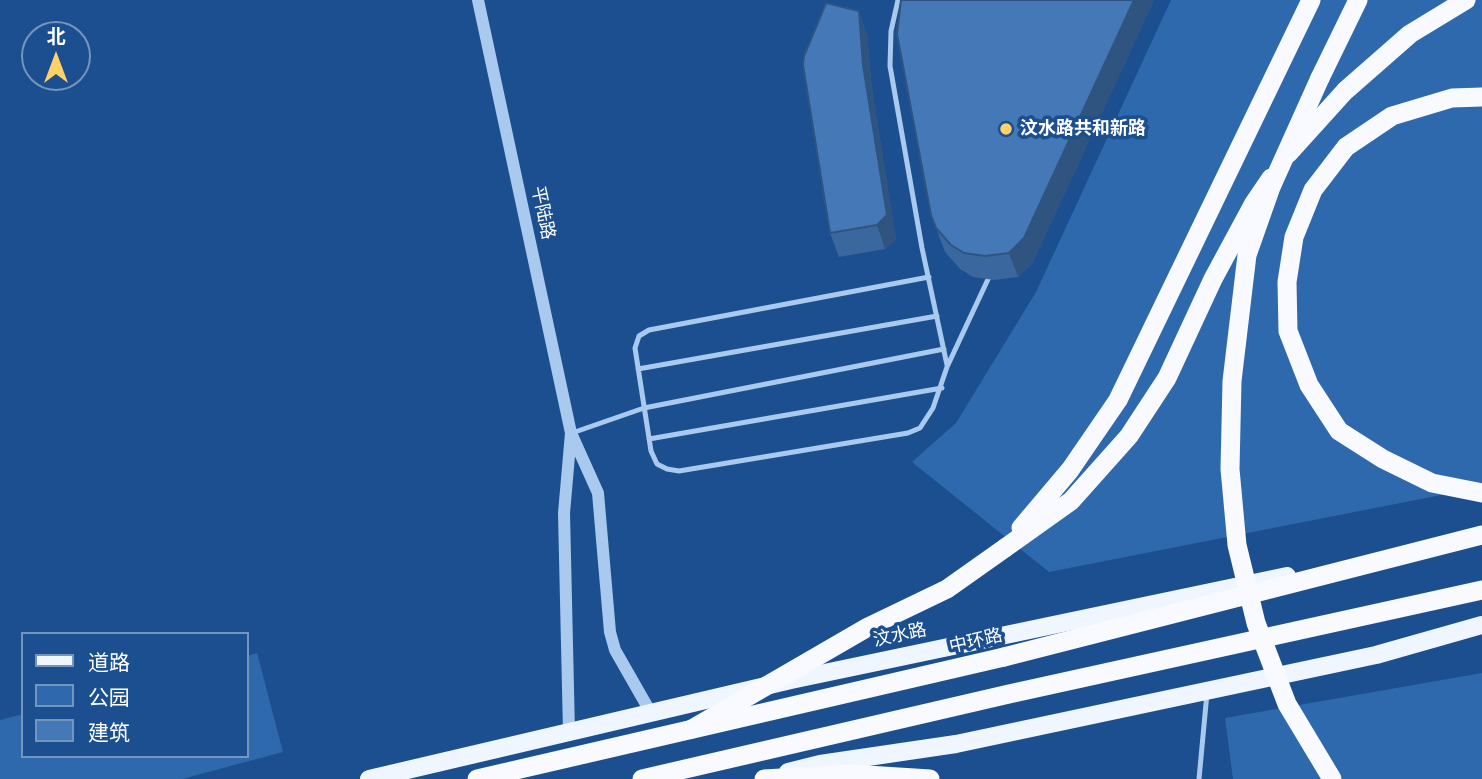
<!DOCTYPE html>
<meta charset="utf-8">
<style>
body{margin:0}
#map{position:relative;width:1482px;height:779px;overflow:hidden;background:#1b4f8f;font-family:"Roboto Condensed","Noto Sans SC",sans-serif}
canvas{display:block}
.legend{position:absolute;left:21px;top:632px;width:228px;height:126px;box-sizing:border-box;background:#1b4f8f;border:2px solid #7695bc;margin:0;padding:9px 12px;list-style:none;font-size:21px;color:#fff}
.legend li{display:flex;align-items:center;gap:14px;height:35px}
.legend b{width:35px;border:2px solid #7695bc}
.north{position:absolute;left:21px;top:21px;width:70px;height:70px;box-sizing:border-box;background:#1b4f8f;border:2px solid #7695bc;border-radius:50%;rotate:0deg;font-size:19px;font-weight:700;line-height:28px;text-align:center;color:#fff}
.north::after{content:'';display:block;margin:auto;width:24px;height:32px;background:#ffd166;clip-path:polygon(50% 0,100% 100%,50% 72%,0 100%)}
</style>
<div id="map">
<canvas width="1482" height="779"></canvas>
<ul class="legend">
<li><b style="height:9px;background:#f0f6ff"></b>道路</li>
<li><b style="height:19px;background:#2e69ad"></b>公园</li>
<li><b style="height:19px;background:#4478b7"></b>建筑</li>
</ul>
<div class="north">北</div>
</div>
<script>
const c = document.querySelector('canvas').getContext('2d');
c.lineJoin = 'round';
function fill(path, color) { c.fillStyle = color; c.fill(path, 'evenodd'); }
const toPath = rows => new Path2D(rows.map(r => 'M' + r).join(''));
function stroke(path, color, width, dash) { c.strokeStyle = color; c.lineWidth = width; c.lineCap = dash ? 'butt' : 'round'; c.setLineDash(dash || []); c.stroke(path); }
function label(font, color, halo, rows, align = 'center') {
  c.font = font + ' "Roboto Condensed","Noto Sans SC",sans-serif'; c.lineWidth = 7; c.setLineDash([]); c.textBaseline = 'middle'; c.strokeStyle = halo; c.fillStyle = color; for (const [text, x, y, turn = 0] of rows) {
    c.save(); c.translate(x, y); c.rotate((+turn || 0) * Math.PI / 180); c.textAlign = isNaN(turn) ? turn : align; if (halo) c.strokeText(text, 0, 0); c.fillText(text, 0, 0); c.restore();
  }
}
fill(toPath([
 [1171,0,1482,0,1482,487,1049,572,912,462,956,423,1036,292],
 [257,653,283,752,182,779,0,779,0,720,23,714,23,756,247,756,247,656],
 [1482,673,1482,779,1233,779,1225,718]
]), '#2e69ad');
stroke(toPath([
 [898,0,891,31,890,66,922,248,947,365],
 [929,277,649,330,639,336,635,348,651,451,657,464,667,469,679,471,908,433,920,428,933,408,947,367,990,275],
 [638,369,937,316],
 [572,433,644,408,944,349],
 [649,439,942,388],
 [1199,779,1207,693]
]), '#a9c9ee', 5);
stroke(toPath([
 [478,0,571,433,598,493,610,632,615,650,651,713],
 [569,732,564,513,571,433]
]), '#a9c9ee', 12);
stroke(toPath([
 [788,772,820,764,956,744,1376,655,1482,625],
 [369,779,791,680,1287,576]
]), '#f0f6ff', 18);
stroke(toPath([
 [1320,78,1358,0],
 [1482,97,1452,98,1392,116,1346,147,1313,190,1294,237,1287,282,1288,331,1309,385,1339,431,1383,459,1432,483,1482,493],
 [1288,154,1345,91,1410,34,1466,0],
 [1021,528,1070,470,1118,400,1311,0],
 [1005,548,1071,501,1129,436,1167,378,1213,279,1254,203,1271,178],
 [477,779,1004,657],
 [642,779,1009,694,1482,590],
 [764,779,851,774,930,779]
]), '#f8faff', 19);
stroke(toPath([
 [1320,78,1271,187,1247,255,1232,381,1230,469,1237,545,1256,623,1287,704,1332,779],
 [1004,657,1482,535],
 [692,729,868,627,947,589,1005,548]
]), '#f8faff', 19);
fill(toPath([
 [901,0,1154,0,1033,262,1018,277,994,280,973,277,960,269,945,252,931,215],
 [859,11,867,36,872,89,896,239,885,249,839,257,830,233]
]), '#3a679d');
fill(toPath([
 [1134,0,1154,0,1033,262,1018,277,1009,253],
 [859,11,867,36,872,89,896,239,885,249,877,225]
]), '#305480');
const building = toPath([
 [901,0,1134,0,1024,238,1009,253,985,256,964,253,951,245,936,228,931,215,897,34,901,0],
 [826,3,859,11,863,65,887,215,877,225,830,233,803,65,804,56,826,3]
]);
fill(building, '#4478b7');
stroke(building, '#305480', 2);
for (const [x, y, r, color] of [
 [1006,129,7,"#ffd166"]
]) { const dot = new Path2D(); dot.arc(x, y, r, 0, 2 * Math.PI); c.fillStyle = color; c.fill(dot); stroke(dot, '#1b4f8f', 2.5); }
label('bold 18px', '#fff', '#1b4f8f', [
 ["汶水路共和新路",1020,129]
], 'left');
label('18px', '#fff', '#1b4f8f', [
 ["平陆路",542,213,78],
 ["汶水路",900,636,-12],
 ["中环路",976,642,-13]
]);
</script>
